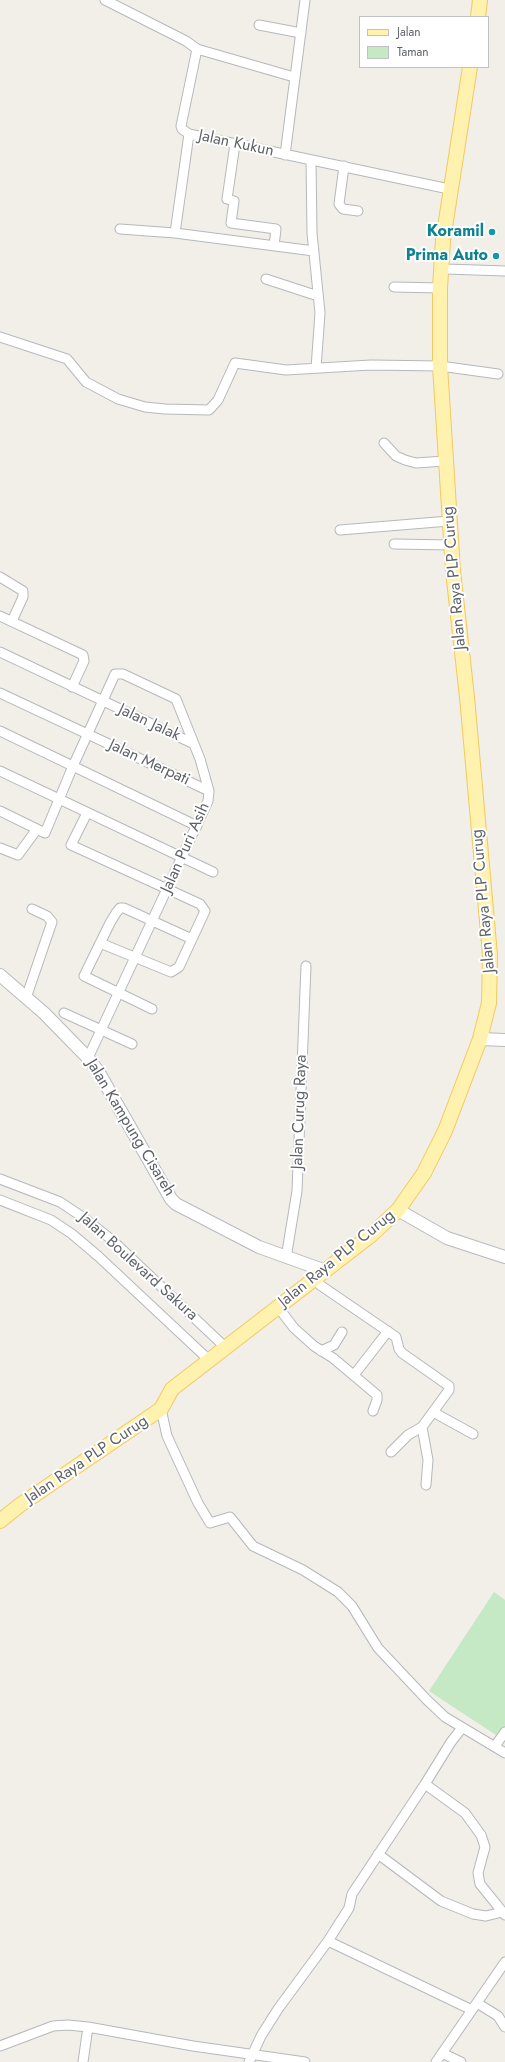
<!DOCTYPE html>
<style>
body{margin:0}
#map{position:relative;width:505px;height:2062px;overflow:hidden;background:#f1efe8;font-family:Jost,sans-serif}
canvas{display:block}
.legend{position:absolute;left:359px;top:16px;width:130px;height:52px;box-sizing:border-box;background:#fff;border:1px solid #bfc1c3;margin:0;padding:5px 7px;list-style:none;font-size:12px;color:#5f6368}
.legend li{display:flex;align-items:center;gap:8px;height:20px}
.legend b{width:20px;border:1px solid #bfc1c3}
</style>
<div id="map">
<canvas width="505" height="2062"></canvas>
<ul class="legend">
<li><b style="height:5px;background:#fff2af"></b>Jalan</li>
<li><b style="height:11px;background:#c5e8c5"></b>Taman</li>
</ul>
</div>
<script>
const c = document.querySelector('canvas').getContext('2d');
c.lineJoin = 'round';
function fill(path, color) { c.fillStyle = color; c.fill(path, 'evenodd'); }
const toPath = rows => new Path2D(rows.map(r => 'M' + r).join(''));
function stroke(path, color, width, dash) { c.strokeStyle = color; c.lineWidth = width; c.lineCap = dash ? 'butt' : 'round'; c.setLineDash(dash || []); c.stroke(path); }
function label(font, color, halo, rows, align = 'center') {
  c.font = font + ' Jost,sans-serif'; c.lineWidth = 4; c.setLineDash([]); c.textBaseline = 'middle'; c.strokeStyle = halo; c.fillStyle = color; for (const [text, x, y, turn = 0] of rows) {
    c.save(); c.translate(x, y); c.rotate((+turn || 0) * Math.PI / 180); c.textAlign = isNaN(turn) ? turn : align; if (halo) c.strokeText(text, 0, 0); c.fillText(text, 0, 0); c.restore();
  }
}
fill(toPath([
 [494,1592,505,1600,505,1728,499,1737,429,1691]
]), '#c5e8c5');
const street = toPath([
 [105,0,186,41,197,49,181,126,182,129,189,134,449,189],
 [259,25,301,33],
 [197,49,294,77],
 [235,144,227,199,234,201,231,223,276,229,274,246],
 [285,155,305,0],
 [311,160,312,233,320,313,316,368],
 [344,166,339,204,343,209,358,211],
 [120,229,175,233,314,251],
 [175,233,189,134],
 [442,266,446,269,505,271],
 [266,279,318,296],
 [394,287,440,288],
 [0,337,67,359,86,382,118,399,145,407,165,409,209,410,218,400,235,363,286,370,371,365,440,366,498,374],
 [384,443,396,456,405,460,416,463,445,461],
 [340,530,449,521],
 [394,544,451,545],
 [0,577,23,591,23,597,12,621],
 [0,616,83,655,84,661,72,687],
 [0,652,194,744],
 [0,693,209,791],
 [0,731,197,826],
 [0,771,213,872],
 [0,811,45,833,73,766,115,674,123,674,176,699,200,759,209,791,208,801,88,1058],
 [87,813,71,845,200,904,205,911,179,967,171,972,100,943],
 [0,848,18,855,37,829],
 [26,998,52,922,47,916,32,909],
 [152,1009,84,976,110,923,116,913,120,908,124,908,192,939],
 [64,1013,132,1044],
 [0,1179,60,1202,84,1218,112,1240,225,1347],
 [0,1200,51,1220,72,1234,98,1256,209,1360],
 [286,1258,297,1191,306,966],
 [316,1277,320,1285,396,1337,399,1349,402,1353,449,1386,449,1390,422,1427,408,1435,391,1452],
 [278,1307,294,1328,314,1346,333,1358,377,1395,377,1400,373,1411],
 [321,1351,334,1345,342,1332],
 [354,1375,388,1331],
 [161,1409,167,1436,198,1503,210,1523,230,1517,253,1546,303,1570,338,1592,352,1606,378,1648,427,1700,445,1717,505,1753],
 [433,1412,473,1434],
 [422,1427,428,1460,426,1485],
 [462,1728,451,1742,425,1784,465,1813,481,1835,485,1847,478,1873,480,1884,505,1915],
 [495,1746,505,1732],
 [378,1854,441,1901,473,1914,486,1916,502,1912],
 [328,1941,472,2010],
 [477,2003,498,2016,505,2027],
 [0,2046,53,2026,68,2025,88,2027,193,2046,305,2062],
 [442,2053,461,2062],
 [83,2062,88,2027],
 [249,2062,261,2036,278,2009,328,1941,349,1908,352,1894,425,1784],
 [436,2062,505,1962]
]);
const secondary = toPath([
 [0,975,44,1013,88,1058,98,1071,171,1199,176,1204,259,1247,323,1270],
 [480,1039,505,1040],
 [398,1210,447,1238,505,1257]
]);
const primary = toPath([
 [478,17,480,0],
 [0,1521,20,1505,161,1409,172,1389,370,1236,398,1210,424,1173,445,1131,480,1039,489,1003,490,955,467,697,453,571,440,366,440,288,443,240,470,67]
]);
stroke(street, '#b5b8bc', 11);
stroke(secondary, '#b6babf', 14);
stroke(primary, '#f2c960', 16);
stroke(street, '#fff', 9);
stroke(secondary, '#fff', 12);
stroke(primary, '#fff2af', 14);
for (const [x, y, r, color] of [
 [492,232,4,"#0f9aa8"],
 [496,256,4,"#0f9aa8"]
]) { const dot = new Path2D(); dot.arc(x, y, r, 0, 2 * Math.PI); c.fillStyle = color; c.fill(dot); stroke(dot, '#fff', 1.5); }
label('16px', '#5f6368', '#fff', [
 ["Jalan Kukun",236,144,12],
 ["Jalan Raya PLP Curug",455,578,-95],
 ["Jalan Jalak",149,723,25],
 ["Jalan Merpati",149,763,25],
 ["Jalan Puri Asih",186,848,-66],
 ["Jalan Raya PLP Curug",484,901,-95],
 ["Jalan Curug Raya",300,1112,-88],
 ["Jalan Kampung Cisareh",130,1128,59],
 ["Jalan Raya PLP Curug",337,1259,-39],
 ["Jalan Boulevard Sakura",138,1267,42],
 ["Jalan Raya PLP Curug",87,1460,-34]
]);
label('bold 16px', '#0d838f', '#fff', [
 ["Koramil",484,232],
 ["Prima Auto",488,256]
], 'right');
</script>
